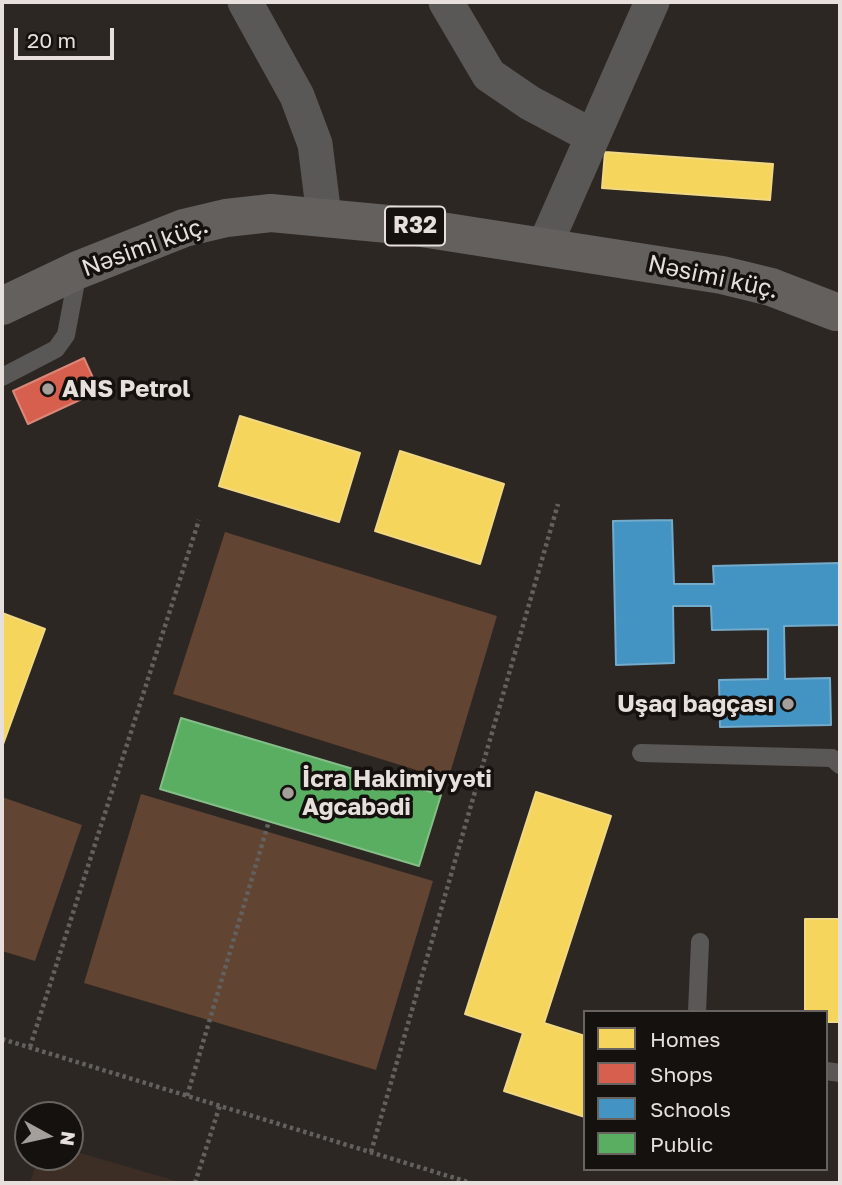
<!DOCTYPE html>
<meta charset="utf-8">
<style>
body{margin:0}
#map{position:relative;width:842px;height:1185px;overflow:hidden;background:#2d2724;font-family:"Golos Text",sans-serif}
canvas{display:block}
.frame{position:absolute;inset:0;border:4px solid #e6dfdb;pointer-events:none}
.legend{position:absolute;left:583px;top:1010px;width:245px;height:161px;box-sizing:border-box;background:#15110e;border:2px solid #696360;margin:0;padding:9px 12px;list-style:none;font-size:21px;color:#e6dfdb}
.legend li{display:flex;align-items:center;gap:14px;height:35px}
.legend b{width:35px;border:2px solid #696360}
.north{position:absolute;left:14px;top:1101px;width:70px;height:70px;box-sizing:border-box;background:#15110e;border:2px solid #696360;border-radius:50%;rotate:98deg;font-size:19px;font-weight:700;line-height:28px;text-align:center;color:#e6dfdb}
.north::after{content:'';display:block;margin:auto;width:24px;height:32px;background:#a59f9b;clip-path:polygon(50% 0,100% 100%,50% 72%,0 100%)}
.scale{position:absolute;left:14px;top:28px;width:100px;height:32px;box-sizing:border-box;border:4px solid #e6dfdb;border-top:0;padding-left:9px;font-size:21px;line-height:24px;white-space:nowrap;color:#e6dfdb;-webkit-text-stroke:5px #15110e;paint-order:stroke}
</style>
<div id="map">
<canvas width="842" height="1185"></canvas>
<div class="frame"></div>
<ul class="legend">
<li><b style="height:19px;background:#f6d55c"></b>Homes</li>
<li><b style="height:19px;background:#d6604d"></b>Shops</li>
<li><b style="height:19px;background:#4393c3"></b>Schools</li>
<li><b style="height:19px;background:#5aae61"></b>Public</li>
</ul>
<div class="north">N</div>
<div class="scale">20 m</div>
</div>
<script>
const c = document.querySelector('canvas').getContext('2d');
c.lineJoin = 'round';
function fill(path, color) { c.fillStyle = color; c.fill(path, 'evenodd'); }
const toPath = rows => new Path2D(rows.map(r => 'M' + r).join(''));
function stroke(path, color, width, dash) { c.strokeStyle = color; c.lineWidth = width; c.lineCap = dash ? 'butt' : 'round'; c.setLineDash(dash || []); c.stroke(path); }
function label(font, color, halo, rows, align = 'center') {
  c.font = font + ' "Golos Text",sans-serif'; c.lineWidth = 7; c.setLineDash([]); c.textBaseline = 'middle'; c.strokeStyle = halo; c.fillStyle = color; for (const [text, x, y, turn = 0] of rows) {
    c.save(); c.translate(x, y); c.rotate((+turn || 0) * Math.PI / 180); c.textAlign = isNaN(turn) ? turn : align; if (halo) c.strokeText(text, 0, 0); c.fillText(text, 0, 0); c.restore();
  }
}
fill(toPath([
 [70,1150,183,1183,30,1183,38,1157,70,1157]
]), '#3d2e25');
fill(toPath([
 [225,532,497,616,448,780,173,694],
 [141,794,433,881,376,1070,84,983],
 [2,797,82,825,35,961,2,951]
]), '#614432');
const homes = toPath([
 [605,152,773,164,770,200,602,188,605,152],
 [240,416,360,453,339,522,219,486,240,416],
 [400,451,504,484,480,564,375,531,400,451],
 [2,613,45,629,2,747,2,613],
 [536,792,611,816,544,1023,585,1036,585,1117,504,1091,523,1033,465,1014,536,792],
 [805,919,840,919,840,1022,826,1022,826,1012,805,1012,805,919]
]);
fill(homes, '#f6d55c');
stroke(homes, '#f1d882', 2);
const shops = toPath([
 [84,358,99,391,28,424,13,391,84,358]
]);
fill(shops, '#d6604d');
stroke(shops, '#db8678', 2);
const schools = toPath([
 [672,520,674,584,714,584,713,566,840,563,840,625,784,626,785,679,830,678,831,725,720,727,719,680,768,679,768,629,712,630,711,606,673,606,674,663,616,665,613,521,672,520]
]);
fill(schools, '#4393c3');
stroke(schools, '#74aaca', 2);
const public = toPath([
 [181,718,441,795,419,866,160,789,181,718]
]);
fill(public, '#5aae61');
stroke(public, '#84bd86', 2);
stroke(toPath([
 [2,1039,471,1183],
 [30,1047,199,520],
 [187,1096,269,821],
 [371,1152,558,504],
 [195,1183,220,1105]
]), '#63615f', 4.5, [3.5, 3.5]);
stroke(toPath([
 [2,377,56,349,66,335,78,271],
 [641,753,832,758,840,765],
 [697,1012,700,942],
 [826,1071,840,1073]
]), '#595856', 18);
stroke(toPath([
 [245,2,297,96,315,144,324,216],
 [446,2,489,75,530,103,592,136],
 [545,245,652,2]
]), '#595856', 35);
stroke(toPath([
 [2,306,78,270,184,228,226,218,271,213,409,226,722,275,771,287,836,312]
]), '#63605e', 38);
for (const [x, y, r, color] of [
 [48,389,7,"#a59f9b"],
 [788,704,7,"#a59f9b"],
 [288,793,7,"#a59f9b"]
]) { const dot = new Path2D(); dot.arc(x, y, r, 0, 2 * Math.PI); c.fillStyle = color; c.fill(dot); stroke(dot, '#15110e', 2.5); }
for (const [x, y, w] of [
 [415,226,60]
]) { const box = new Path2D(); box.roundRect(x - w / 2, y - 19.5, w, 39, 5); c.fillStyle = '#15110e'; c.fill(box); stroke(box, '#e6dfdb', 2); }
label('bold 23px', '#e6dfdb', null, [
 ["R32",415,226]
]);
label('24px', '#e6dfdb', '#15110e', [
 ["Nəsimi küç.",145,247,-20],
 ["Nəsimi küç.",713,277,12]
]);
label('bold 24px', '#e6dfdb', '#15110e', [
 ["ANS Petrol",62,389],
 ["Uşaq bağçası",774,704,"right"],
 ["İcra Hakimiyyəti",302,779],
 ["Ağcabədi",302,807]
], 'left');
</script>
